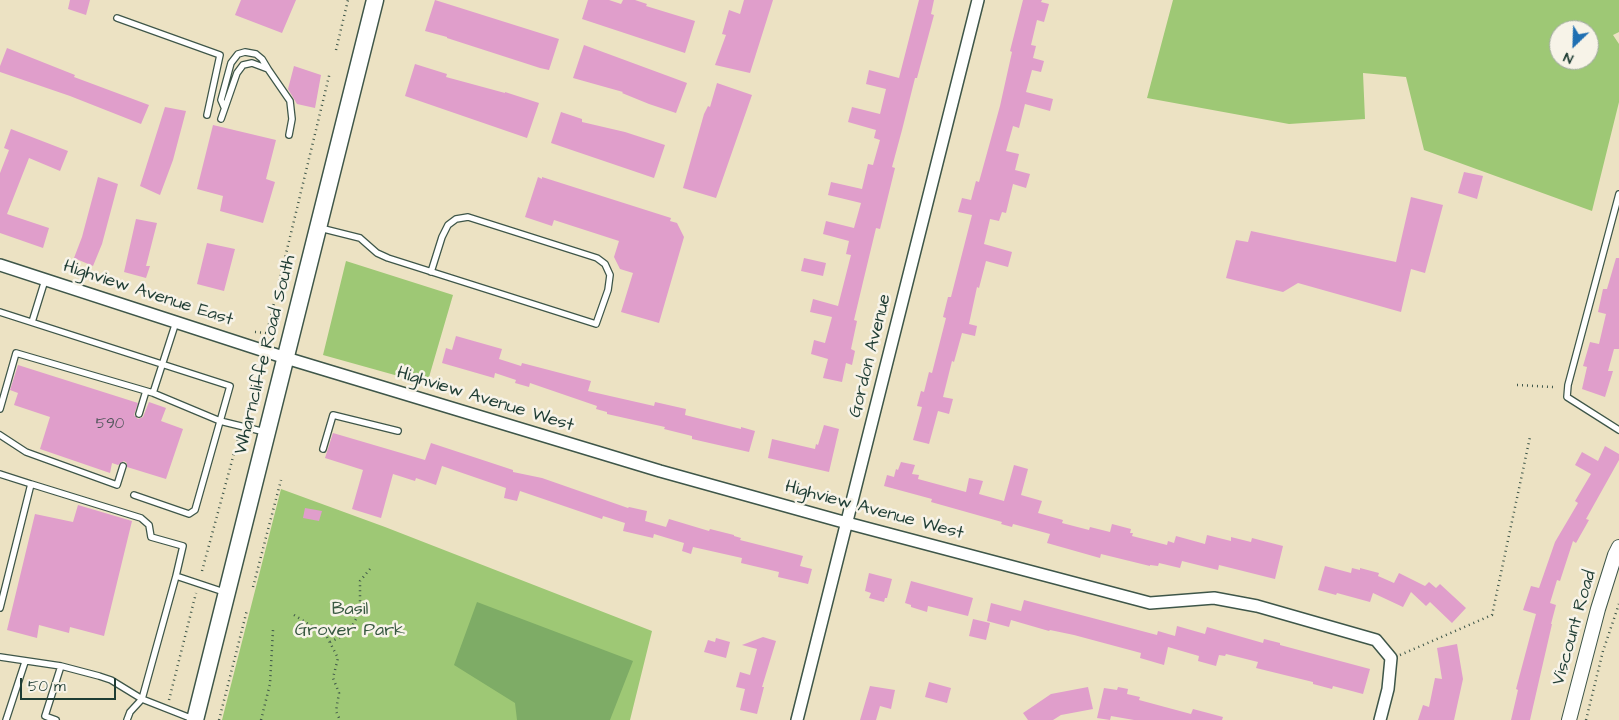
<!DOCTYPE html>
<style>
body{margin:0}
#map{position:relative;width:1619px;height:720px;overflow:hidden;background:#ece2c3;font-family:"Architects Daughter",sans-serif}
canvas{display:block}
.north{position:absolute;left:1549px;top:20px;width:50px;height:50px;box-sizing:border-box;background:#f7f3e8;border:1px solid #a1aaa0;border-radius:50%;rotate:204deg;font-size:14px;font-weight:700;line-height:20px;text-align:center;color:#1f3d34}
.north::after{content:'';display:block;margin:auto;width:18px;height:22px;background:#1f6fb2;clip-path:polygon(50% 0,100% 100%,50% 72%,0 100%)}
.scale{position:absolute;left:20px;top:678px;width:96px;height:22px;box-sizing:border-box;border:2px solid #1f3d34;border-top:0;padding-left:6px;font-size:15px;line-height:18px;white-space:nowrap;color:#1f3d34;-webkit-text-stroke:4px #f7f3e8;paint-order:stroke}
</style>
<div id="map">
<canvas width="1619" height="720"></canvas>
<div class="north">N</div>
<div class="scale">50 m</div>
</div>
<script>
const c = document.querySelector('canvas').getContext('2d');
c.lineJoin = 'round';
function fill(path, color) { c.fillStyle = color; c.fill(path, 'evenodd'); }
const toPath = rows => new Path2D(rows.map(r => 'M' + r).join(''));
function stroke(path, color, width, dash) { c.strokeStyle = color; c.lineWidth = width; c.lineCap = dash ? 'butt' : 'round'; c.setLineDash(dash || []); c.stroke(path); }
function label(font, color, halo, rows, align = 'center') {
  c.font = font + ' "Architects Daughter",sans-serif'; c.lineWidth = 5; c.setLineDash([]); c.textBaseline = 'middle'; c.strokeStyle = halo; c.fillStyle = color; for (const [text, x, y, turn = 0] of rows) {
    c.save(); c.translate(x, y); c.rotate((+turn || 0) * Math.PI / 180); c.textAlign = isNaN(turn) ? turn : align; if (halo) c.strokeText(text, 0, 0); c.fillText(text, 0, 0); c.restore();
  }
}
fill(toPath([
 [1173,0,1619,0,1619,32,1613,35,1619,44,1619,102,1592,211,1424,150,1406,77,1363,73,1365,119,1289,124,1147,98],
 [1559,30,1589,30,1589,60,1559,60],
 [346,261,453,295,427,384,323,355],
 [281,489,385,527,652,631,630,720,222,720]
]), '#9ec875');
fill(toPath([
 [477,602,633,661,610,720,517,720,515,703,454,665]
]), '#7eac66');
fill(toPath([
 [70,0,90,0,86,15,68,9],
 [241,0,296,0,282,33,235,15],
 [435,0,559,39,549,70,540,68,447,38,447,37,425,31],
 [588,0,609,0,621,4,623,0,635,0,647,4,646,6,695,21,685,53,582,19],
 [744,0,773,0,750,73,715,65,726,35,722,34,729,10,740,14],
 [919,0,934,0,931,14,934,15,917,78,915,78,902,130,892,167,895,168,880,229,876,228,863,282,854,320,857,321,851,349,855,351,852,365,846,363,842,382,823,378,828,359,811,354,814,340,825,343,832,317,810,312,813,299,838,306,851,255,846,254,849,241,823,234,826,221,854,228,861,203,828,195,831,182,862,189,868,164,873,165,880,140,874,138,876,130,848,122,852,107,880,114,886,89,866,84,869,70,899,78],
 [1023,0,1042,0,1041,2,1049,4,1044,22,1037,20,1031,45,1036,46,1033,58,1044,61,1041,72,1032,70,1026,92,1053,99,1050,111,1025,104,1019,128,1013,126,1006,151,1019,154,1015,170,1030,174,1026,188,1013,184,1006,213,1002,212,999,221,990,219,984,244,1012,252,1008,267,986,261,979,288,977,287,969,324,977,326,975,336,962,333,954,362,952,361,943,397,953,399,949,414,938,411,929,444,913,440,922,407,917,406,921,391,924,392,929,372,932,373,946,318,943,317,948,297,951,297,972,215,958,212,962,198,971,200,976,181,979,182,1000,106,1012,52,1010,51],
 [584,45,687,83,676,113,649,104,622,93,623,92,573,78],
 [7,48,75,75,74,77,149,105,141,124,70,96,0,72,0,66],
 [415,64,447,74,446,77,505,93,505,92,539,103,527,138,405,96],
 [294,66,321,75,315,108,297,104,288,89],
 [717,83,752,95,716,198,683,188,704,114,708,106,710,107],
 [165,107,186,111,173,160,160,195,140,186],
 [561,112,582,119,582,122,625,132,665,145,654,178,551,143],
 [213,125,276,140,266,179,275,182,263,223,220,211,223,196,197,189],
 [11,129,68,151,60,171,29,158,7,214,49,228,43,248,0,233,0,173,9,150,4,148],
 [1464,172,1483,176,1477,199,1458,193],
 [98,177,118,184,102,244,93,266,74,258,82,237],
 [538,177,542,179,542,177,671,218,670,221,677,223,684,237,659,323,621,312,633,273,620,269,614,257,619,241,554,220,552,226,525,217],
 [1411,197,1443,205,1425,273,1411,269,1401,312,1298,283,1283,292,1226,278,1236,240,1248,242,1251,231,1396,262],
 [136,219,157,223,146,266,150,266,146,278,124,272],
 [207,243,235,249,224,291,197,284],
 [804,258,826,263,823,276,801,271],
 [1616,258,1619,258,1619,349,1614,349,1608,371,1613,371,1605,397,1582,389,1587,367,1583,366,1590,342,1599,344,1606,314,1598,312,1603,289,1607,289],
 [456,336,502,349,499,359,521,366,522,363,591,381,588,391,654,406,655,402,686,409,685,415,741,429,741,427,755,431,749,452,692,439,692,436,664,429,665,427,607,414,607,412,596,409,597,406,530,383,529,387,515,383,516,380,495,373,494,378,442,363,446,348,452,350],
 [18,365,138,403,134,415,138,419,143,417,149,402,166,408,161,421,183,429,166,479,127,467,127,463,124,461,118,465,112,463,110,473,40,449,50,417,14,405,18,393,10,390],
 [824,425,839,429,829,472,768,458,772,439,815,449,816,444,818,445],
 [333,433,425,460,431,443,513,470,513,472,542,478,628,508,629,507,647,511,645,521,666,527,669,519,709,531,710,529,734,535,734,536,741,538,740,540,803,556,800,566,812,569,808,584,778,577,779,572,741,563,742,558,693,547,691,554,682,551,684,543,654,534,653,538,623,531,625,523,603,516,602,519,520,491,517,501,504,498,506,488,442,466,436,485,416,478,415,481,393,474,381,518,352,509,363,470,325,458],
 [1605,446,1619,454,1619,460,1586,519,1589,520,1576,543,1573,541,1560,581,1557,580,1550,603,1556,605,1551,624,1552,624,1530,720,1511,720,1518,690,1516,689,1536,614,1523,610,1531,586,1539,588,1555,542,1578,503,1575,501,1591,474,1575,465,1582,452,1598,461],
 [901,462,915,465,912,474,919,475,918,479,966,492,969,478,983,481,979,494,1004,501,1014,465,1028,469,1021,495,1042,501,1038,513,1063,520,1062,523,1089,530,1090,527,1110,532,1112,524,1131,529,1130,533,1133,533,1132,536,1167,545,1168,541,1174,543,1176,536,1205,544,1207,535,1231,541,1231,537,1251,542,1252,538,1283,546,1275,579,1219,565,1218,570,1182,561,1180,568,1159,563,1158,566,1150,565,1150,566,1101,554,1100,558,1047,543,1050,534,1013,524,1012,527,1001,524,1002,522,931,502,932,499,884,486,887,475,894,477,896,469,898,470],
 [78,505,132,521,104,636,70,627,69,633,39,625,37,638,7,630,35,514,73,522],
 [305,508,322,511,319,521,303,518],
 [1325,566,1351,573,1352,568,1360,570,1360,568,1379,573,1378,576,1394,583,1399,573,1425,586,1429,582,1436,588,1440,584,1466,608,1452,623,1430,602,1426,606,1411,592,1403,607,1373,593,1370,602,1337,593,1336,595,1318,590],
 [869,573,892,579,887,598,885,598,884,602,869,598,871,593,865,591],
 [911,581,973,598,968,616,928,606,927,612,911,607,911,605,905,603],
 [1024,600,1157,635,1158,631,1175,636,1177,626,1205,634,1207,627,1263,643,1264,639,1280,643,1280,645,1370,669,1363,694,1333,686,1332,689,1313,684,1313,682,1256,668,1258,662,1226,654,1225,656,1219,655,1216,666,1198,661,1199,656,1168,647,1164,665,1140,658,1141,653,1074,635,1050,630,1049,631,1011,620,1009,627,987,621,991,603,1021,611],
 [973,619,990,623,986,640,969,636],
 [763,637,776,641,762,687,764,687,757,714,740,710,745,689,736,687,740,672,750,675,757,649,742,645],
 [716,638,730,642,726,658,704,652,708,640,715,642],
 [1457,644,1463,679,1454,720,1418,720,1423,705,1429,707,1435,678,1442,679,1437,648],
 [929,682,951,688,947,703,925,697],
 [870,686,895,690,891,709,880,706,876,720,860,720],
 [1088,687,1093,709,1061,715,1053,720,1028,720,1023,713,1051,694],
 [1118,687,1128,689,1127,694,1140,697,1139,700,1191,714,1193,709,1223,717,1222,720,1134,720,1111,716,1110,720,1097,718,1104,688,1117,690]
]), '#e09ecb');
const service = toPath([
 [117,18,220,55,207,115],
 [224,107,221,100,231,63,238,54,245,52,256,54,262,59,268,69],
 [221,119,237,73,243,65,252,63,268,69,290,101,292,119,289,135],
 [1619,194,1568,385,1567,397,1619,430],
 [320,228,360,238,377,253,388,258,596,324,608,290,610,275,605,264,597,258,468,217,456,219,448,225,442,237,431,272],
 [0,312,230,386,195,510,189,514,134,495],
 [32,322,45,280],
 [153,393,176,322],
 [0,409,16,353,153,393,220,421,265,432],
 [139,414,146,391],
 [0,435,26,452,117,485,123,466],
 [323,449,333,415,398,431],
 [0,474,31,484],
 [0,608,31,484,141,518,149,525,151,537,183,546,176,576,224,592],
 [0,657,61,666,99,676,111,680,142,699,193,719],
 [6,720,25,662],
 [56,720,45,716,61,666],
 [127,720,130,712,142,699,176,576]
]);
const minor = toPath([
 [0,265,286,358,660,471,847,523,1150,603,1214,598,1257,606,1376,640,1391,658,1388,689,1380,720],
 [797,720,978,0]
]);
const tertiary = toPath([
 [1569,720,1598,609,1615,555,1619,547]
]);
const secondary = toPath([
 [195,720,375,0]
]);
stroke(service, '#3e5649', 8);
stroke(minor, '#3e5649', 14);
stroke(tertiary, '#3e5649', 16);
stroke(secondary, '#3e5649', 19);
stroke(toPath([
 [336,50,348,0],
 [255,332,266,333,268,328,330,72],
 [1517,385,1553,387],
 [202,571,239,435],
 [253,587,281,480],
 [294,615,326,635,338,658,333,678,339,693,336,711,340,720],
 [330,642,348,633,360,612,360,581,370,569],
 [1400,655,1492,615,1530,437],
 [169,700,196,593],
 [219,720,247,610],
 [261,720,270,684,273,630],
 [1586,720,1603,651,1619,604]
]), '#3e5649', 2.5, [1, 4]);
stroke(service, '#fff', 5.5);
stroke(minor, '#fff', 11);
stroke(tertiary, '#fff', 14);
stroke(secondary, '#fff', 16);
label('15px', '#4f555a', null, [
 ["590",110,425]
]);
label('18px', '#1f3d34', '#f7f3e8', [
 ["Highview Avenue East",148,294,18],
 ["Wharncliffe Road South",266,355,-76],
 ["Gordon Avenue",871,356,-76],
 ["Highview Avenue West",485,400,17],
 ["Highview Avenue West",874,511,15],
 ["Viscount Road",1575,628,-74]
]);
label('18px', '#385941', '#f7f3e8', [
 ["Basil",350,610],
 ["Grover Park",350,631]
]);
</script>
